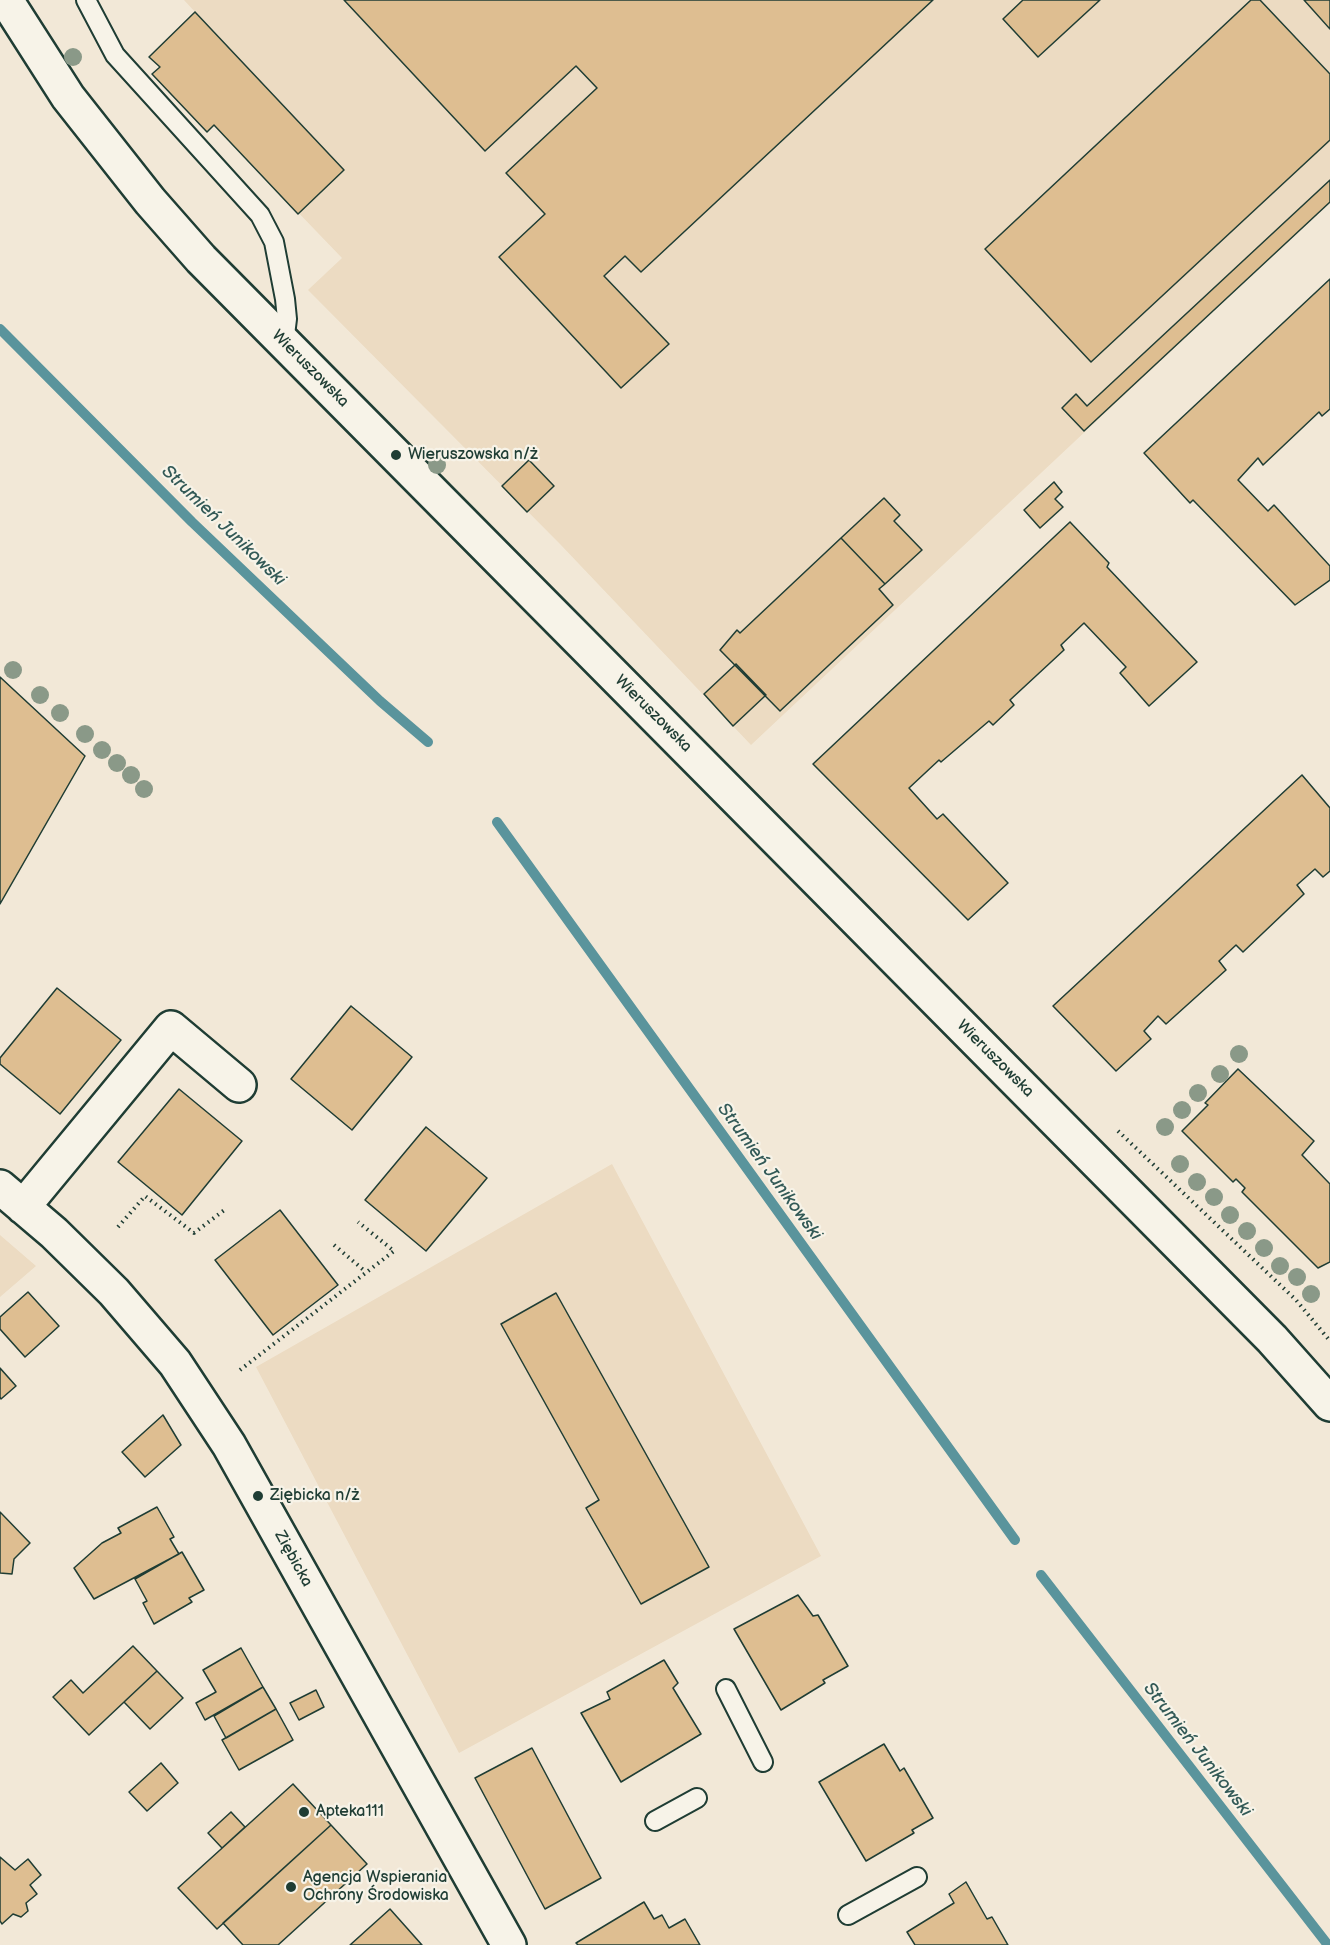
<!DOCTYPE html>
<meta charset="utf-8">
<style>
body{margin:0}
canvas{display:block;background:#f2e8d7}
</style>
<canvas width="1330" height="1945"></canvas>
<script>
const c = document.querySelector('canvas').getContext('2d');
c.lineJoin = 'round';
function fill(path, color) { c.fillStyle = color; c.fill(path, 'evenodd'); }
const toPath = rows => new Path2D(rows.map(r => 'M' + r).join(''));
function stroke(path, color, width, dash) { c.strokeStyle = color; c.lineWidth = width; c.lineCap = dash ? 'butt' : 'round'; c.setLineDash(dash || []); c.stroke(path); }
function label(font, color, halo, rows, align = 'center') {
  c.font = font + ' "Balsamiq Sans",sans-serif'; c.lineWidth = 4.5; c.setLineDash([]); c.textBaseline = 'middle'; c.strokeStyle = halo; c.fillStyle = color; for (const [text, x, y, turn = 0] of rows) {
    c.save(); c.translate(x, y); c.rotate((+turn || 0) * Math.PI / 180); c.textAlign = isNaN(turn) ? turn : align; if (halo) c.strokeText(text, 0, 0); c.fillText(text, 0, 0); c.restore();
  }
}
fill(toPath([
 [184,0,1330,0,1330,202,751,745,560,544,308,290,342,258,214,125,206,132,152,74,159,67,149,57,195,12],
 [612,1164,821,1556,459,1753,256,1367],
 [0,1235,36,1266,0,1297]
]), '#ecdbc2');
stroke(toPath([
 [0,329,192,522,380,701,428,742],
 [497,822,1015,1540],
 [1041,1575,1328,1945]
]), '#5a949c', 10);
const building = toPath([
 [344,0,933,0,641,272,625,256,604,276,669,344,621,388,499,257,545,214,506,173,597,88,576,66,485,151,344,0],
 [1023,0,1100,0,1038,57,1003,19,1023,0],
 [1251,0,1260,0,1330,74,1330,140,1091,362,985,249,1251,0],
 [1304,0,1330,0,1330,29,1304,0],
 [195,12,344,170,298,214,214,125,207,132,152,74,160,67,149,57,195,12],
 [1330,180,1330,202,1084,431,1062,408,1076,394,1087,406,1330,180],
 [1330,279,1330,409,1322,416,1319,412,1263,465,1258,458,1238,480,1268,511,1274,505,1330,566,1330,580,1295,605,1193,500,1190,503,1144,453,1330,279],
 [529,460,554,486,527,512,502,486,529,460],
 [1054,482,1062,492,1055,499,1063,507,1040,528,1024,510,1054,482],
 [884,498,900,515,894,521,922,550,885,584,841,538,884,498],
 [1070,522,1109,563,1107,567,1197,662,1149,706,1120,673,1126,667,1084,623,1061,645,1064,650,1010,700,1014,705,993,725,989,721,941,762,939,760,909,788,937,819,943,814,1008,883,968,920,813,764,1070,522],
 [841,538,885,584,879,589,893,605,780,711,720,650,737,630,740,633,841,538],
 [736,664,766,695,733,726,704,694,736,664],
 [0,677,85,756,0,904,0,677],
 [1302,775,1330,808,1330,871,1323,877,1315,869,1297,885,1304,894,1243,952,1236,945,1219,961,1226,970,1166,1024,1158,1016,1144,1031,1151,1039,1116,1071,1053,1006,1302,775],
 [57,988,121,1040,60,1114,0,1064,0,1058,57,988],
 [351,1006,412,1057,352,1130,291,1079,351,1006],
 [1238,1069,1314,1141,1302,1155,1330,1184,1330,1262,1318,1268,1242,1192,1245,1188,1236,1179,1233,1182,1182,1131,1208,1105,1205,1103,1238,1069],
 [179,1089,242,1141,182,1215,118,1162,179,1089],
 [426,1127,487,1178,426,1251,365,1200,426,1127],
 [280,1210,338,1285,273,1335,215,1260,280,1210],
 [28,1292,59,1326,25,1357,0,1329,0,1317,28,1292],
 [556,1293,709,1567,641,1604,586,1508,599,1500,501,1324,556,1293],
 [0,1368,16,1386,1,1399,0,1397,0,1368],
 [163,1415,181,1445,145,1477,122,1452,163,1415],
 [157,1507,174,1537,170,1539,179,1554,94,1599,74,1568,102,1543,121,1533,118,1528,157,1507],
 [0,1512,30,1543,14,1559,12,1574,0,1573,0,1512],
 [182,1552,204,1590,189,1598,192,1602,154,1624,143,1603,147,1601,135,1579,182,1552],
 [798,1595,813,1616,818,1615,848,1666,823,1680,825,1683,781,1710,734,1629,798,1595],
 [133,1646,157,1671,89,1735,53,1697,71,1680,83,1693,133,1646],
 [241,1648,263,1687,205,1720,196,1703,216,1692,203,1670,241,1648],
 [664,1660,678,1683,673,1688,701,1734,621,1782,581,1713,610,1699,607,1692,664,1660],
 [157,1671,183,1698,150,1729,124,1702,157,1671],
 [263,1687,276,1709,226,1738,214,1716,263,1687],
 [316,1690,324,1707,299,1720,290,1703,316,1690],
 [276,1709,293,1740,239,1770,222,1740,276,1709],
 [884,1744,900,1771,904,1768,933,1818,912,1830,914,1833,866,1861,819,1782,884,1744],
 [532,1748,601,1878,545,1909,475,1778,532,1748],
 [161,1763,178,1783,147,1811,129,1792,161,1763],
 [293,1784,331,1825,217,1929,178,1888,293,1784],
 [231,1812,245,1827,222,1848,208,1833,231,1812],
 [331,1825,367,1864,278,1945,243,1945,223,1923,331,1825],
 [0,1857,15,1870,28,1859,41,1875,30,1885,37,1894,26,1903,28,1911,21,1917,13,1914,2,1924,0,1921,0,1857],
 [966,1882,987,1919,992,1917,1008,1945,915,1945,907,1932,954,1903,949,1894,966,1882],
 [644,1902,654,1919,662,1915,669,1928,685,1919,700,1945,578,1945,576,1943,644,1902],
 [390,1909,422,1945,350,1945,390,1909]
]);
fill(building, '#debe91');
stroke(building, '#1f3d34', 1.5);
const service = toPath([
 [86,0,115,55,260,215,274,242,285,299,287,319,284,343],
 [726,1689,763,1762],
 [655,1821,697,1798],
 [848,1915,917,1877]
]);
const minor = toPath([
 [6,0,68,97,150,201,201,259,1272,1339,1330,1404],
 [0,1187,54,1233,114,1292,175,1363,229,1445,509,1945],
 [23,1207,171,1028,239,1085]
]);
stroke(service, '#1f3d34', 22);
stroke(minor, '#1f3d34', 38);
stroke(toPath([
 [1118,1131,1296,1300,1330,1341],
 [118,1227,145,1196,194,1233,227,1208],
 [334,1245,366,1272],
 [240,1370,394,1251,358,1222]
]), '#1f3d34', 4, [1.5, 4.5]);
stroke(service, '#f7f3e8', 18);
stroke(minor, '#f7f3e8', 33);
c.fillStyle = '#8a9988';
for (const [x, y] of [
 [73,57],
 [437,465],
 [13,670],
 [40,695],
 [60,713],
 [85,734],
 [102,750],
 [117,763],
 [131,775],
 [144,789],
 [1239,1054],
 [1220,1074],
 [1198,1093],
 [1182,1110],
 [1165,1127],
 [1180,1164],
 [1197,1182],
 [1214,1197],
 [1230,1215],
 [1247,1231],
 [1264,1248],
 [1280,1266],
 [1297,1277],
 [1311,1294]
]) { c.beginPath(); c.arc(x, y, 9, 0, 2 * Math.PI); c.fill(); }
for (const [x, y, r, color] of [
 [396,455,6,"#1f3d34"],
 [258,1496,6,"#1f3d34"],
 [304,1812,6,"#1f3d34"],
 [291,1887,6,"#1f3d34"]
]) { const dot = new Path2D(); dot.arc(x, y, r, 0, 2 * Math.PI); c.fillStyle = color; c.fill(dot); stroke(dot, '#f7f3e8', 2); }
label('16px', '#1f3d34', '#f7f3e8', [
 ["Wieruszowska",310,369,45],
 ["Wieruszowska",653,714,45],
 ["Wieruszowska",995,1059,45],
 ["Ziębicka",293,1559,61]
]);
label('16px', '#1f3d34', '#f7f3e8', [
 ["Wieruszowska n/ż",408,455],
 ["Ziębicka n/ż",270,1496],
 ["Apteka111",316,1812],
 ["Agencja Wspierania",303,1878],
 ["Ochrony Środowiska",303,1896]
], 'left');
label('italic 18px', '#335a57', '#f7f3e8', [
 ["Strumień Junikowski",223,526,44],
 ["Strumień Junikowski",769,1172,54],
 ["Strumień Junikowski",1197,1750,52]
]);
</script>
